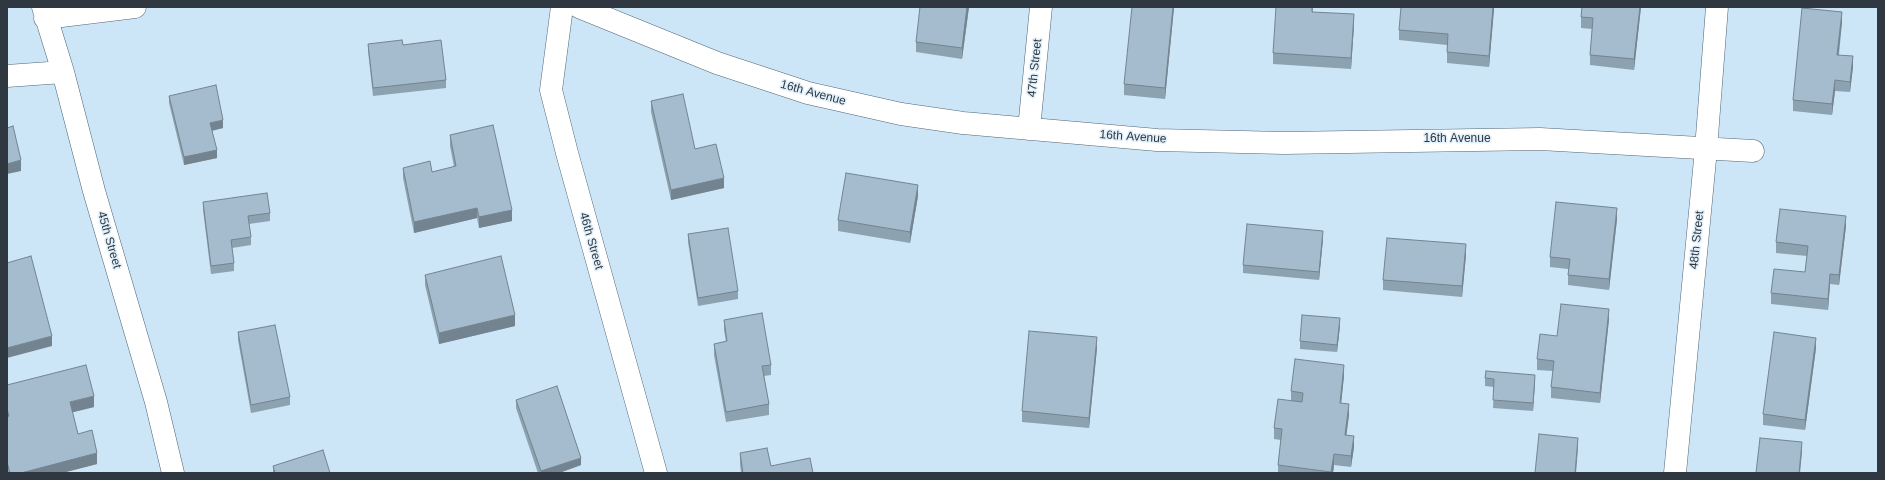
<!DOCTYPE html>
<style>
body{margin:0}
#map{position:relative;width:1885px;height:480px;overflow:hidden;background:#cce5f7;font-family:Arial,sans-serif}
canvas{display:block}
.frame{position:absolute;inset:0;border:8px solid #2f3840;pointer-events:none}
</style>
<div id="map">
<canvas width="1885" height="480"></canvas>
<div class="frame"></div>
</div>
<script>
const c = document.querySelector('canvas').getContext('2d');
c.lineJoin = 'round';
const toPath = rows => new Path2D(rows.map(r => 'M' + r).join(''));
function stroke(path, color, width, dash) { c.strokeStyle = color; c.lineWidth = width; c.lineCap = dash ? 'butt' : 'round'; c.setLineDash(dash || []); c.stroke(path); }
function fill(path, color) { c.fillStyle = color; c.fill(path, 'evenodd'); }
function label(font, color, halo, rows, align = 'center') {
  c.font = font + ' Arial,sans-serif'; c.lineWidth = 3; c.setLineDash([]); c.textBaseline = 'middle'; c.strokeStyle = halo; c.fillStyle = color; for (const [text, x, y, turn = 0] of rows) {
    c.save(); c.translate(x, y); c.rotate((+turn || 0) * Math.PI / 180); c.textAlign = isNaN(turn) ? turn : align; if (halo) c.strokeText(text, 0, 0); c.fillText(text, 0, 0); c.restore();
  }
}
const minor = toPath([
 [43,7,63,72,94,191,156,402,173,473],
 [562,7,551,90,567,153,656,473],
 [579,7,717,63,808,93,901,114,963,123,1157,140,1284,143,1540,139,1753,151],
 [45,18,135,7],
 [7,76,63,72],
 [1029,129,1041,7],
 [1675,473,1706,149,1717,7]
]);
stroke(minor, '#506676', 23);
stroke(minor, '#fff', 22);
fill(toPath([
 [969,7,962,59,916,52,916,42],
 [1174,7,1165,99,1124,95,1124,84],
 [1313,7,1313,12,1354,25,1351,69,1273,64,1273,53],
 [1494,7,1489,67,1447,63,1447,45,1399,40,1399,30],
 [1582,7,1641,7,1634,70,1590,65,1590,55,1592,29,1581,28,1581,17],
 [1842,22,1839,55,1853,67,1850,92,1835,91,1832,115,1793,111,1793,100],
 [368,44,403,45,446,80,446,88,373,96,368,51],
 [169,96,223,128,212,131,217,158,184,165,169,103],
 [651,101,695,149,724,188,671,200,651,112],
 [450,135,512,221,479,228,477,218,414,233,403,178,403,168,432,172,454,167,450,146],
 [918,196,910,243,838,231,838,220],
 [203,202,270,213,270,221,249,224,251,237,251,245,232,248,234,263,234,271,211,274,203,210],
 [1617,219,1609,290,1568,285,1568,269,1550,267,1550,257],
 [1846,226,1839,285,1830,284,1828,310,1771,304,1771,293,1805,272,1807,256,1776,253,1776,242],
 [688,234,738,291,738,299,698,306,688,242],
 [1323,239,1319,280,1243,273,1243,265],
 [1466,255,1462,297,1383,290,1383,280],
 [425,275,515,326,439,344,425,285],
 [1609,319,1600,403,1551,398,1551,387,1553,371,1537,370,1537,359],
 [724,320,771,365,771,375,764,376,769,404,769,415,726,422,714,355,714,344,726,342,724,330],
 [1340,326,1337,352,1300,349,1300,341],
 [238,332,290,397,290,405,251,413,238,340],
 [1097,348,1089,428,1022,422,1022,411],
 [1816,348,1805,430,1763,425,1763,414],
 [1344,376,1341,403,1349,415,1346,435,1354,447,1351,467,1334,465,1333,473,1278,473,1278,465,1281,440,1274,439,1274,428,1291,401,1291,391],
 [1485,378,1535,382,1533,411,1493,408,1494,387,1485,386],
 [7,385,94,407,72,412,78,434,97,464,62,473,7,473],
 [516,400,581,465,559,473,538,473,516,408],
 [740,453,771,466,813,473,741,473,740,464],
 [273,466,330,473,273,473]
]), '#8da2b0');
fill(toPath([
 [967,7,969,7,962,59,962,48],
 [1173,7,1174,7,1174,8,1165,99,1165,88],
 [1493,7,1494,7,1494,10,1489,67,1489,56],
 [1640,7,1641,7,1634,70,1634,59],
 [1842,12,1842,22,1837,65,1837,55],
 [1354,14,1354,25,1351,69,1351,58],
 [1853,56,1853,67,1850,92,1850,82],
 [1835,80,1835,91,1832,115,1832,104],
 [223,120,223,128,210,131,210,123],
 [217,150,217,158,184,165,184,157],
 [21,160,21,171,7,174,7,164],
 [724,178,724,188,671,200,671,190],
 [918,185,918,196,910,243,910,232],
 [477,208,477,218,414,233,414,222],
 [1617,208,1617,219,1609,290,1609,279],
 [512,210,512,221,479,228,479,217],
 [1846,216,1846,226,1839,285,1839,275],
 [1323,231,1323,239,1319,280,1319,272],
 [1466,244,1466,255,1462,297,1462,286],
 [1830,274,1830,284,1828,310,1828,299],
 [1609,309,1609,319,1600,403,1600,393],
 [515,315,515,326,439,344,439,333],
 [1340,318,1340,326,1337,352,1337,345],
 [52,336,52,346,7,358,7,348],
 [1097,337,1097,348,1089,428,1089,418],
 [1816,338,1816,348,1805,430,1805,420],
 [1344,365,1344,376,1340,414,1340,403],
 [1535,375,1535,382,1533,411,1533,403],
 [94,396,94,407,70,413,70,402],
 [1349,404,1349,415,1345,446,1345,435],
 [1354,436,1354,447,1351,467,1351,456],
 [1578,438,1578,448,1576,473,1575,473],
 [1802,442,1802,452,1800,473,1799,473],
 [97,453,97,464,62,473,21,473],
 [1334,454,1334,465,1333,473,1331,473],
 [581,458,581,465,559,473,541,473,541,471]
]), '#738490');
const building = toPath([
 [920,7,967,7,962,48,916,42,920,7],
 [1132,7,1173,7,1165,88,1124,84,1132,7],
 [1276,7,1312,7,1312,12,1354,14,1351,58,1273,53,1276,7],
 [1401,7,1493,7,1489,56,1447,52,1448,34,1399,30,1401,7],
 [1582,7,1640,7,1634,59,1590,55,1593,18,1581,17,1582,7],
 [1802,8,1842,12,1837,55,1853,56,1850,82,1835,80,1832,104,1793,100,1802,8],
 [402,40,403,45,441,40,446,80,373,88,368,44,402,40],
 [216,85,223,120,210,123,217,150,184,157,169,96,216,85],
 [683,94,695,149,716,144,724,178,671,190,651,101,683,94],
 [493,125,512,210,479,217,477,208,414,222,403,168,430,161,432,172,456,166,450,135,493,125],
 [13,126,21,160,7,164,7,128,13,126],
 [846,173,918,185,910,232,838,220,846,173],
 [267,193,270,213,248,216,251,237,231,240,234,263,211,266,203,202,267,193],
 [1556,202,1617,208,1609,279,1568,275,1570,259,1550,257,1556,202],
 [1780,209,1846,216,1839,275,1830,274,1828,299,1771,293,1774,269,1805,272,1808,246,1776,242,1780,209],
 [1247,224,1323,231,1319,272,1243,265,1247,224],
 [728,228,738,291,698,298,688,234,728,228],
 [1387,238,1466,244,1462,286,1383,280,1387,238],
 [31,256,52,336,7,348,7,263,31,256],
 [501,256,515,315,439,333,425,275,501,256],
 [1561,304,1609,309,1600,393,1551,387,1554,361,1537,359,1540,334,1557,336,1561,304],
 [762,313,771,365,762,366,769,404,726,412,714,344,727,341,724,320,762,313],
 [1302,315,1340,318,1337,345,1300,341,1302,315],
 [275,325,290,397,251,405,238,332,275,325],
 [1029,331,1097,337,1089,418,1022,411,1029,331],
 [1774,332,1816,338,1805,420,1763,414,1774,332],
 [1295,359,1344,365,1340,403,1349,404,1345,435,1354,436,1351,456,1334,454,1331,472,1278,465,1282,429,1274,428,1278,399,1302,402,1303,393,1291,391,1295,359],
 [86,365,94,396,70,402,78,434,92,430,97,453,21,473,10,473,7,462,7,417,9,416,7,409,7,385,86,365],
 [1486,371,1535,375,1533,403,1493,400,1494,379,1485,378,1486,371],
 [557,386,581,458,541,471,516,400,557,386],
 [1539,434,1578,438,1575,473,1535,473,1539,434],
 [1760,438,1802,442,1799,473,1756,473,1760,438],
 [767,448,771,466,810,458,813,473,743,473,740,453,767,448],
 [323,450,330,473,275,473,273,466,323,450]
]);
fill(building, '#a4bccd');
stroke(building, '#738490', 1);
label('12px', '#2f3840', '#e1f0fb', [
 ["47th Street",1035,68,-84],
 ["16th Avenue",813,93,15],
 ["16th Avenue",1133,137,4],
 ["16th Avenue",1457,139],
 ["45th Street",109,240,74],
 ["48th Street",1697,240,-84],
 ["46th Street",591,241,74]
]);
</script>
